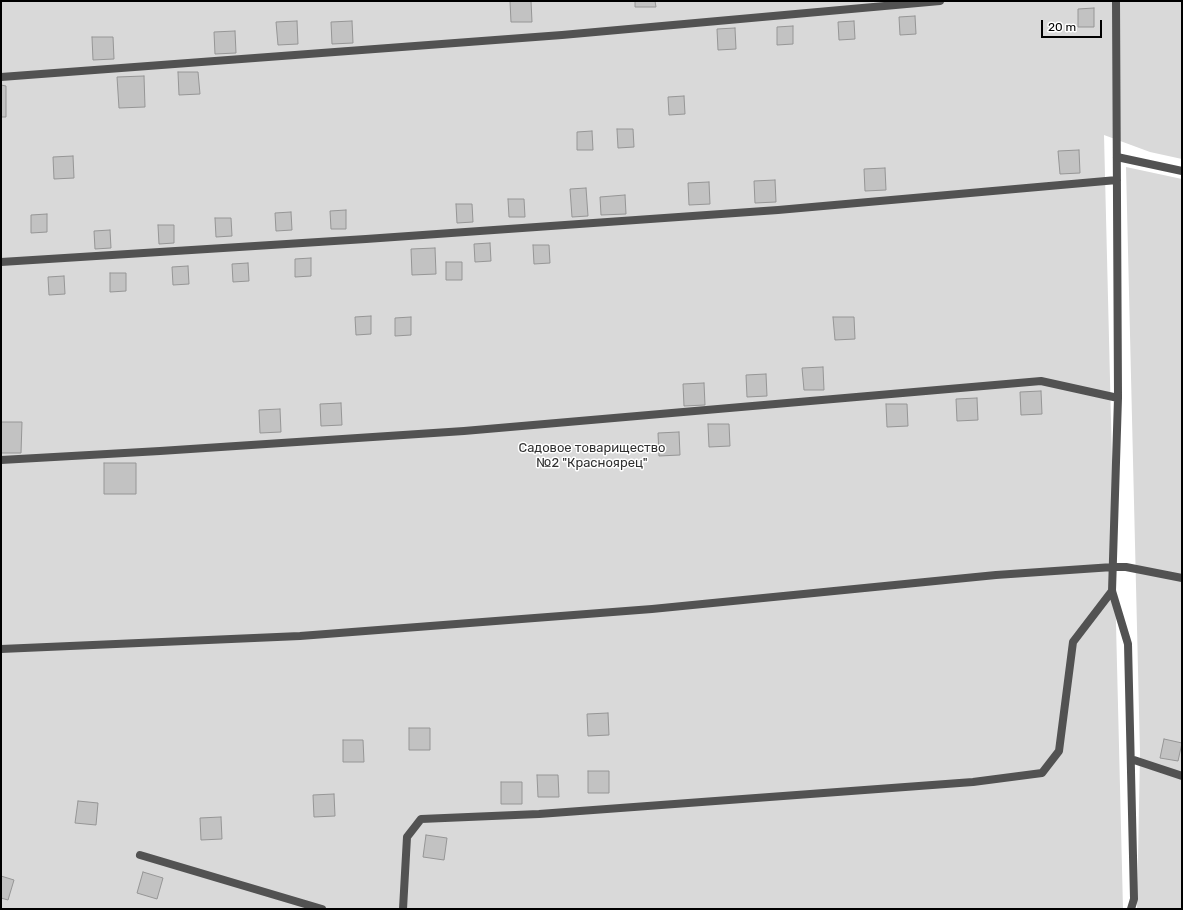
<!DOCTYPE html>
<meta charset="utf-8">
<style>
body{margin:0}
#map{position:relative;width:1183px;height:910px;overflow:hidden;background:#fff;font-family:Rubik,sans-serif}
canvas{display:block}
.frame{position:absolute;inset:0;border:2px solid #000;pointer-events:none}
.scale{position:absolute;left:1041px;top:20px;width:61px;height:18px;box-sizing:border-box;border:2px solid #000;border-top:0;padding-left:5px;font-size:12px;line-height:14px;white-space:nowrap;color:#000;-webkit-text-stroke:3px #fff;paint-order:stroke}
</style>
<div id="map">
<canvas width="1183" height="910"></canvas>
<div class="frame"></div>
<div class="scale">20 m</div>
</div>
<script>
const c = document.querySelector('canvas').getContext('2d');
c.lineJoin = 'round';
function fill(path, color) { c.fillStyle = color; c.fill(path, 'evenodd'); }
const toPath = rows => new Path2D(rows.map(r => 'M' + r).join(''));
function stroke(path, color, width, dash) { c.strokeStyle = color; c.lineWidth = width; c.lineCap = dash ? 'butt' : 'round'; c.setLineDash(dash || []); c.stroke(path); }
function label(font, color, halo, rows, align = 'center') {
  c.font = font + ' Rubik,sans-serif'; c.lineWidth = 3; c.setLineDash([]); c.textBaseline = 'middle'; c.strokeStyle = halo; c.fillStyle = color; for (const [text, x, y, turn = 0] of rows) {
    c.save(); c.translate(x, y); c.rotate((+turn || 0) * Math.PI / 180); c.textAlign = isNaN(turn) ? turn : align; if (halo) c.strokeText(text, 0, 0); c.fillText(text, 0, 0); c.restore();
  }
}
fill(toPath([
 [1,1,1182,1,1182,159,1150,152,1104,135,1123,909,1,909],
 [1126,167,1182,179,1182,909,1137,909,1140,753]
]), '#d9d9d9');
const building = toPath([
 [510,1,531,1,532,22,511,22,510,1],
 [635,1,655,1,656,7,635,7,635,1],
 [1094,8,1094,27,1078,27,1078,9,1094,8],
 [915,16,916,34,900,35,899,17,915,16],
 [297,21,298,44,278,45,276,22,297,21],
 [352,21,353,43,332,44,331,22,352,21],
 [854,21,855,39,839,40,838,22,854,21],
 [793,26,793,44,777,45,777,27,793,26],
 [735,28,736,49,718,50,717,29,735,28],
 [235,31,236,53,215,54,214,32,235,31],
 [92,37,113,37,114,59,93,60,92,37],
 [178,72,198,72,200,94,179,95,178,72],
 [144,76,145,107,119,108,117,77,144,76],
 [1,85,6,86,6,117,1,117,1,85],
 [684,96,685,114,669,115,668,97,684,96],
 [617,129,633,129,634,147,618,148,617,129],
 [592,131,593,150,577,150,577,132,592,131],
 [1079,150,1080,173,1060,174,1058,151,1079,150],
 [73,156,74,178,54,179,53,157,73,156],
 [885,168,886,190,865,191,864,169,885,168],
 [775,180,776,202,755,203,754,181,775,180],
 [709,182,710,204,689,205,688,183,709,182],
 [586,188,588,216,572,217,570,189,586,188],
 [625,195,626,214,601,215,600,197,625,195],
 [508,199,524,199,525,217,509,217,508,199],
 [456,204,472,204,473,222,457,223,456,204],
 [346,210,346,229,331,229,330,211,346,210],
 [291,212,292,230,276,231,275,213,291,212],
 [47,214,47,232,31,233,31,215,47,214],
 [215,218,231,218,232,236,216,237,215,218],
 [158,225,174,225,174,243,159,244,158,225],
 [110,230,111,248,95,249,94,231,110,230],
 [490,243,491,261,475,262,474,244,490,243],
 [533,245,549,245,550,263,534,264,533,245],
 [435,248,436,274,412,275,411,249,435,248],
 [311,258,311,276,295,277,295,259,311,258],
 [446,262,462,262,462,280,446,280,446,262],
 [248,263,249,281,233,282,232,264,248,263],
 [188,266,189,284,173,285,172,267,188,266],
 [110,273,126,273,126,291,110,292,110,273],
 [64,276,65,294,49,295,48,277,64,276],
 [371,316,371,334,356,335,355,317,371,316],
 [411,317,411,335,395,336,395,318,411,317],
 [833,317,854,317,855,339,835,340,833,317],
 [823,367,824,390,804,390,802,368,823,367],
 [766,374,767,396,747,397,746,375,766,374],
 [704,383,705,405,684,406,683,384,704,383],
 [1041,391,1042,414,1021,415,1020,392,1041,391],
 [977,398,978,420,957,421,956,399,977,398],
 [341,403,342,425,321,426,320,404,341,403],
 [886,404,907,404,908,426,887,427,886,404],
 [280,409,281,432,260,433,259,410,280,409],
 [1,422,22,422,21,453,1,453,1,422],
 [708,424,729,424,730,446,709,447,708,424],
 [679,432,680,455,659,456,658,433,679,432],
 [104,463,136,463,136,494,104,494,104,463],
 [608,713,609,735,588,736,587,714,608,713],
 [409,728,430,728,430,750,409,750,409,728],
 [1164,739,1182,743,1178,761,1160,758,1164,739],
 [343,740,363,740,364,762,343,762,343,740],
 [588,771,609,771,609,793,588,793,588,771],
 [537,775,558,775,559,797,538,797,537,775],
 [501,782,522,782,522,804,501,804,501,782],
 [334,794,335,816,314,817,313,795,334,794],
 [78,801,98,803,96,825,75,823,78,801],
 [221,817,222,839,201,840,200,818,221,817],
 [426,835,447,838,444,860,423,857,426,835],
 [143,872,163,878,157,899,137,893,143,872],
 [1,876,14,880,8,900,1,898,1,876]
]);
fill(building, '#c2c2c2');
stroke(building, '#969696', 1);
stroke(toPath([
 [1116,1,1118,398,1112,591,1128,644,1134,899,1131,909],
 [1,77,562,35,940,1],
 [1,262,366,239,778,210,1117,180],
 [1,460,160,451,464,431,1041,381,1118,398],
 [1,649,300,636,652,609,996,575,1113,567,1126,567,1182,578],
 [1131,759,1182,776],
 [140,855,322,909],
 [403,909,407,837,421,819,539,814,973,782,1042,773,1059,751,1073,642,1112,591]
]), '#525252', 8);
stroke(toPath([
 [1117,157,1182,171]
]), '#525252', 8);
label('13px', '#303030', '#fff', [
 ["Садовое товарищество",592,448],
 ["№2 \"Красноярец\"",592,463]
]);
</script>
